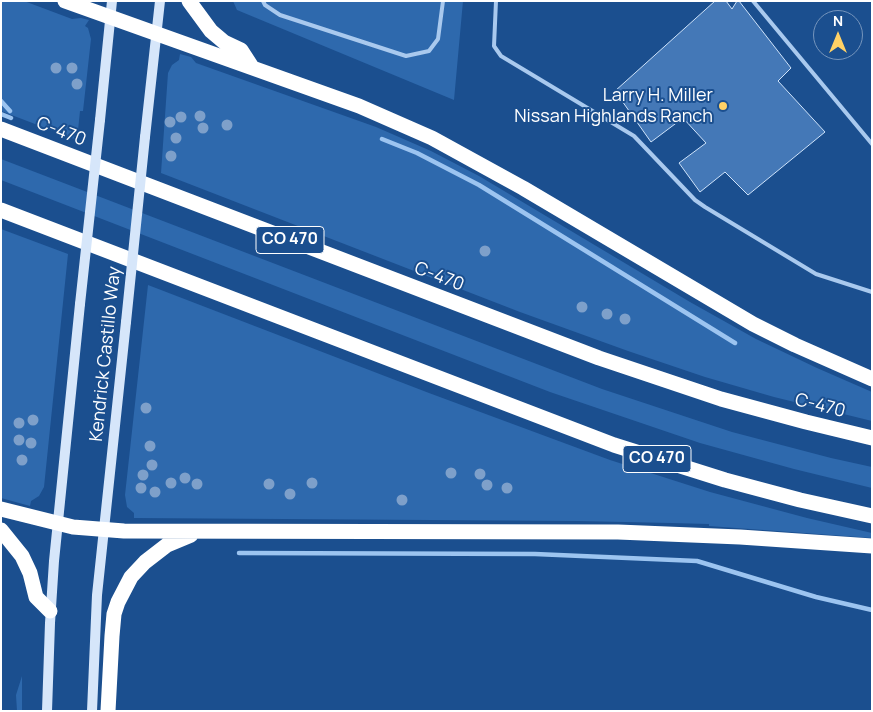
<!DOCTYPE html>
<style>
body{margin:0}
#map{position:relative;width:873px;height:712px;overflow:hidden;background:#1b4f8f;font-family:Manrope,sans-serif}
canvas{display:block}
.frame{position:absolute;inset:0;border:2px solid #fff;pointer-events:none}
.north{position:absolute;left:813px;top:10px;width:50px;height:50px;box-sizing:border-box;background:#1b4f8f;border:1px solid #7695bc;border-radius:50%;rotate:0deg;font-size:14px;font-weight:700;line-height:20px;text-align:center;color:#fff}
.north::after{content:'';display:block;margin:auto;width:18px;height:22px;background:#ffd166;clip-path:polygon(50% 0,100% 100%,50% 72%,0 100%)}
</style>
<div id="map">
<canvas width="873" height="712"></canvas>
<div class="frame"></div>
<div class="north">N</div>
</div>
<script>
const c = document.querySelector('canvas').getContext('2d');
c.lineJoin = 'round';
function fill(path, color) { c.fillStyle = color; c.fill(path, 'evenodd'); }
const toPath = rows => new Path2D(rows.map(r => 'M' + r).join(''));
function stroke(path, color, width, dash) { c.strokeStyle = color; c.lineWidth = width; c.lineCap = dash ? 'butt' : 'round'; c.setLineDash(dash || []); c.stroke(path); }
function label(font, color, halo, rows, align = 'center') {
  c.font = font + ' Manrope,sans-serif'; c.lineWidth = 4; c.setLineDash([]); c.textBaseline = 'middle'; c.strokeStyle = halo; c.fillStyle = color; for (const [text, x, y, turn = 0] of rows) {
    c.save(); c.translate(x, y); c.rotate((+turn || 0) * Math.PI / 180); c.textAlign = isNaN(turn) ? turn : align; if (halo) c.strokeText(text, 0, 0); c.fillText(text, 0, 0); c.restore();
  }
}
fill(toPath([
 [1,1,24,1,72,19,81,18,89,20,85,26,88,28,91,39,83,111,80,111,77,140,1,111],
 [233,1,463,1,454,100,237,10],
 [180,54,191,57,196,63,376,127,431,151,479,176,690,302,756,339,817,368,872,392,872,421,774,397,705,377,628,351,520,312,161,173,168,73,172,65,179,60],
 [1,159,602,389,732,432,831,458,872,467,872,488,794,469,700,443,550,392,1,180],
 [1,229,68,254,44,487,39,496,31,501,30,506,1,498],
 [148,285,429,393,610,460,710,492,807,518,872,533,872,538,709,526,709,524,671,523,577,521,134,518,134,513,127,507,125,495],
 [22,676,22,711,17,711,16,695]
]), '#2e69ad');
stroke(toPath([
 [1,101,10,111],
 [1,114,11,118],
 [382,139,417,153,479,185,735,343],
 [239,553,535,554,697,561,816,597,872,610]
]), '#9cc4f0', 4.5);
const building = toPath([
 [715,1,726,1,732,9,737,1,739,1,791,68,778,81,825,132,748,195,725,172,700,192,679,163,706,143,683,118,651,142,615,91,715,1]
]);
fill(building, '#4478b7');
stroke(building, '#cfe3fa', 1);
stroke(toPath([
 [263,1,265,5,280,15,406,56,429,51,438,39,443,1],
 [496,1,494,46,501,56,634,136,695,200,705,207,816,274,872,292],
 [753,1,872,144]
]), '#a9c9ee', 4);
stroke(toPath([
 [100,120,112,1],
 [145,137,160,1],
 [47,711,50,623,54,561,80,304],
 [92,711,97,595,126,322]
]), '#d6e6fa', 10);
stroke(toPath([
 [65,1,359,106,432,138,523,188,753,324,795,345,872,379],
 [189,1,211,31,224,42,241,50,252,67],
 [1,129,599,358,721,399,806,422,872,438],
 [1,210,614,445,725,480,800,500,872,516],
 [1,509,73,527,124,531,618,532,740,537,872,546],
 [1,530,22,556,30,573,36,597,50,611],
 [108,711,112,636,114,614,118,602,131,577,145,562,167,545,191,535]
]), '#fff', 15);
stroke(toPath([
 [80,304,100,120],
 [126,322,145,137]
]), '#d6e6fa', 10);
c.fillStyle = '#7ea0ca';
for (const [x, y] of [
 [56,68],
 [72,68],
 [77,84],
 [200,116],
 [181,117],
 [170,122],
 [227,125],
 [203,128],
 [176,138],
 [171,156],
 [485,251],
 [582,307],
 [607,314],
 [625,319],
 [146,408],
 [33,420],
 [19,423],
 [19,440],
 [31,443],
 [150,446],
 [22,460],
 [152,465],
 [451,473],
 [480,474],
 [143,475],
 [185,478],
 [171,483],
 [312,483],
 [197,484],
 [269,484],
 [487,485],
 [141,488],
 [507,488],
 [155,492],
 [290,494],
 [402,500]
]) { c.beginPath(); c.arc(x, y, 5.5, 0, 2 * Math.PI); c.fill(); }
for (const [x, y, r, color] of [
 [723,106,5,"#ffd166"]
]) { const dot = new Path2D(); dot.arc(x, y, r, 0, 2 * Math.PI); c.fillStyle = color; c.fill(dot); stroke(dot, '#1b4f8f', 2); }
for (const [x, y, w] of [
 [290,240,68],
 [657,459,68]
]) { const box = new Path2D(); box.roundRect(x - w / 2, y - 13.5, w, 27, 4); c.fillStyle = '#1b4f8f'; c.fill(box); stroke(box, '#fff', 1); }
label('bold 16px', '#fff', null, [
 ["CO 470",290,240],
 ["CO 470",657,459]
]);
label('18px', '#fff', '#1b4f8f', [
 ["Larry H. Miller",713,96],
 ["Nissan Highlands Ranch",713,117]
], 'right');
label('18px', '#fff', '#1b4f8f', [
 ["C-470",61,132,21],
 ["C-470",439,277,21],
 ["Kendrick Castillo Way",106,354,-84],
 ["C-470",820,406,14]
]);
</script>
